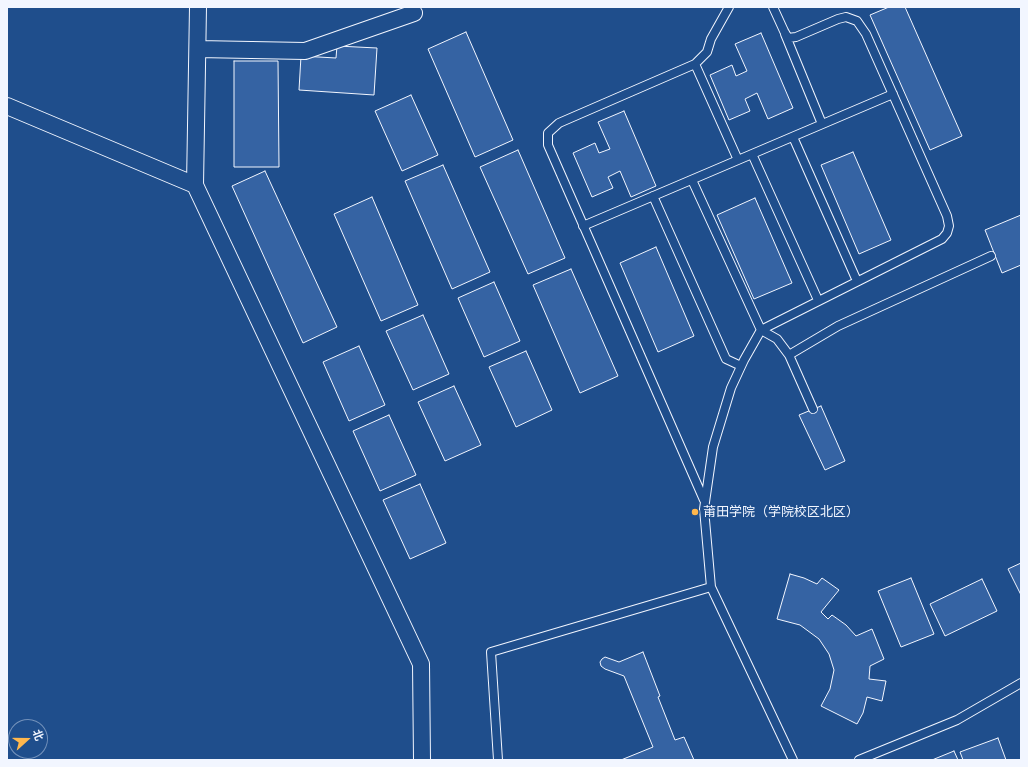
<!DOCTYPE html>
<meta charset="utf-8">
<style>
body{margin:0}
#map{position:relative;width:1028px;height:767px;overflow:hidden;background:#1f4e8c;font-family:Ubuntu,"Noto Sans SC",sans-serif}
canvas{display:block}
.frame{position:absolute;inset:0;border:8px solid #f2f6ff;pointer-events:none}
.north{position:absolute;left:8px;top:719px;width:40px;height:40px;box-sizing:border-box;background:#1f4e8c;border:1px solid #7391ba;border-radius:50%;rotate:69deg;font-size:11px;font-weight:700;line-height:16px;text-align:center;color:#f2f6ff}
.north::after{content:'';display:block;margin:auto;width:14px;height:18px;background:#ffb74d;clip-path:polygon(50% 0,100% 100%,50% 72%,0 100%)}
</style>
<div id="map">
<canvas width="1028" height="767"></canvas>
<div class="frame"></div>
<div class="north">北</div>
</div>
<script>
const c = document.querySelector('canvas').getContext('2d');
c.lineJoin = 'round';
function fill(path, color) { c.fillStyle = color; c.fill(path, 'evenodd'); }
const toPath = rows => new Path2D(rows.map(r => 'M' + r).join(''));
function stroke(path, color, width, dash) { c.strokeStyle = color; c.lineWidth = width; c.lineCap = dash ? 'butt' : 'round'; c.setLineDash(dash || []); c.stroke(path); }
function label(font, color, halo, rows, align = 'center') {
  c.font = font + ' Ubuntu,"Noto Sans SC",sans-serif'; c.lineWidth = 3; c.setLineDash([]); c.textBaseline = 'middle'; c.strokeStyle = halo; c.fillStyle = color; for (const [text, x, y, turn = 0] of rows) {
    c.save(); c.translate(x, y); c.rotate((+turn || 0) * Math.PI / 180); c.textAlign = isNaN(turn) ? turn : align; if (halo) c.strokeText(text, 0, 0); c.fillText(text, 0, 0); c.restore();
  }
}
const building = toPath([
 [889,7,905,7,962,136,930,150,870,15,889,7],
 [466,32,513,140,475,157,428,49,466,32],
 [761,33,793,108,768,119,757,93,745,99,750,111,729,120,710,75,732,65,736,76,747,71,735,44,761,33],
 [337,46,377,48,374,95,299,90,301,56,336,58,337,46],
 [234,61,278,61,279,167,234,167,234,61],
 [411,95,438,155,402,171,375,111,411,95],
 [624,111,656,186,631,197,620,171,608,177,613,188,592,197,573,153,595,143,599,153,610,149,598,122,624,111],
 [518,150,565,258,528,274,480,167,518,150],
 [853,152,891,240,859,254,821,165,853,152],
 [443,165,490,272,452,289,405,181,443,165],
 [265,171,337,327,303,343,232,186,265,171],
 [372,197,418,305,381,321,334,214,372,197],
 [755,198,792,283,754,299,717,215,755,198],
 [1021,215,1021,265,1002,273,985,230,1021,215],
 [656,247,694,336,658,352,620,263,656,247],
 [571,269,618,376,580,393,533,285,571,269],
 [494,282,520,341,484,357,458,298,494,282],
 [423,315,449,374,413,390,386,331,423,315],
 [359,346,385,405,349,421,323,362,359,346],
 [526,351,552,410,516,427,489,367,526,351],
 [454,386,481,445,445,461,418,402,454,386],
 [821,406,845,461,825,470,799,415,821,406],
 [389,415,416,475,380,491,353,431,389,415],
 [420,484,446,543,410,559,383,500,420,484],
 [1021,563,1021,595,1008,569,1021,563],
 [790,574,804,578,817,584,822,578,839,590,821,612,828,619,832,615,846,625,856,636,872,629,884,659,870,666,869,679,886,681,882,701,867,697,863,713,857,724,821,706,830,689,834,670,829,654,819,639,800,625,777,619,790,574],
 [911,578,934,634,901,647,878,591,911,578],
 [982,579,997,611,945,636,930,604,982,579],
 [643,652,660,696,658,697,675,740,684,737,694,760,621,760,653,747,624,676,605,669,601,666,600,662,602,659,605,657,619,662,643,652],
 [998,738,1006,760,963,760,960,752,998,738],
 [954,751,958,760,932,760,954,751]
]);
fill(building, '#3563a3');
stroke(building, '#f2f6ff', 1);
const lane = toPath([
 [773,7,784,31,788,38,796,37,838,19,846,17,857,21,866,34,947,216,949,226,947,233,942,239,761,330,744,360,731,388,713,447,704,509,711,587,793,760],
 [785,34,822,124],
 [695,64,738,160],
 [793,137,857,281],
 [752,154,818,300],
 [692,180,761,330,777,339,789,355,813,409],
 [653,196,726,359,741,366],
 [583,226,893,94],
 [789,355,838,326,991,256],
 [704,500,548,145,548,133,559,123,695,64,707,52,711,39,729,7],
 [498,760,491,652,711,587],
 [859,760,957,720,1021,683]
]);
const street = toPath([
 [198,7,195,185,421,664,422,760],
 [198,49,305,51,414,13],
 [7,106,195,185]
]);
stroke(lane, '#f2f6ff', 10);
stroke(street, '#f2f6ff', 18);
stroke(lane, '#1f4e8c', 8);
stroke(street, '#1f4e8c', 16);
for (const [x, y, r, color] of [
 [695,512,4,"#ffb74d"]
]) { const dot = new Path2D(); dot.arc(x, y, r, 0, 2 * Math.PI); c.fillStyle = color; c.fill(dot); stroke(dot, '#1f4e8c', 1.5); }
label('13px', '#f2f6ff', '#1f4e8c', [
 ["莆田学院（学院校区北区）",703,512]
], 'left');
</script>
